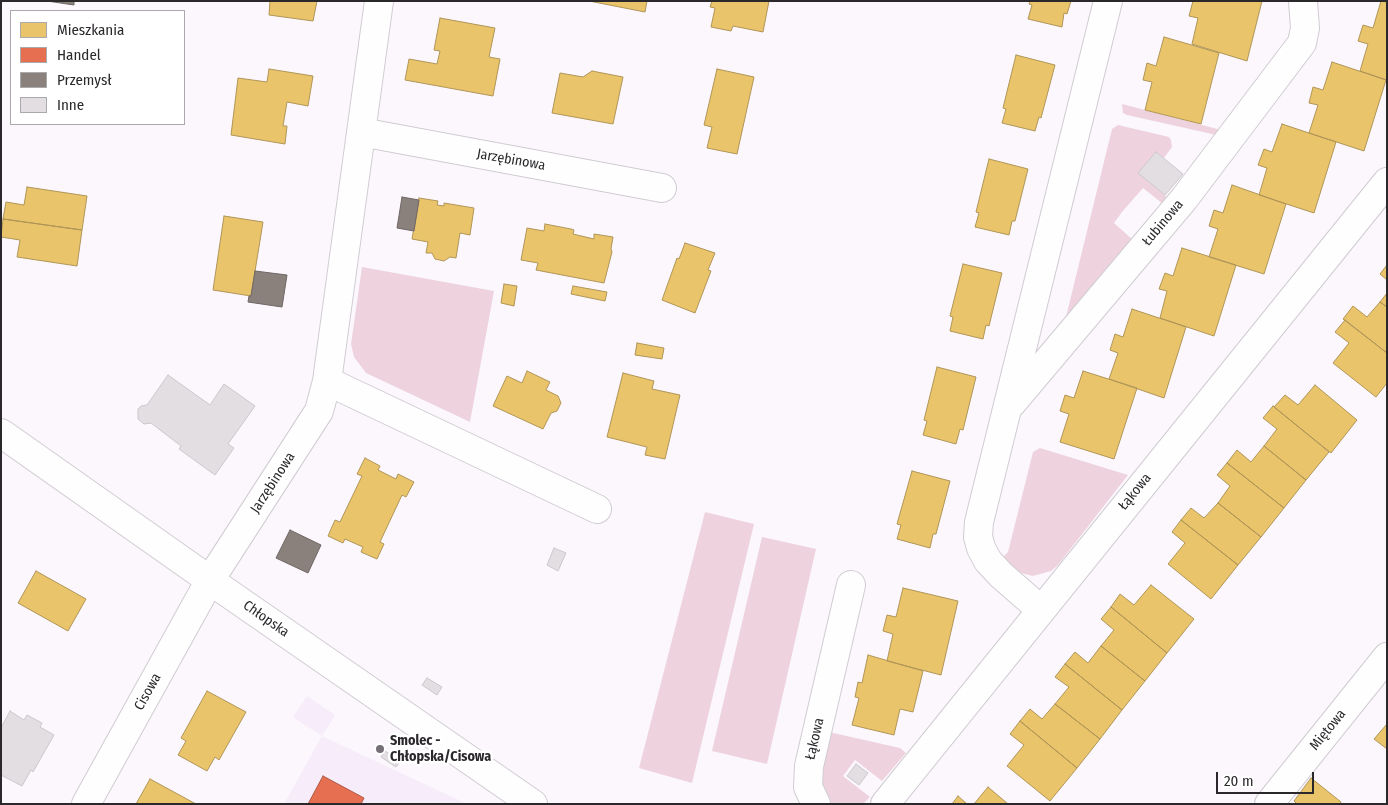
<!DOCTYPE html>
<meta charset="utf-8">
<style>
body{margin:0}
#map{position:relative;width:1388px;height:805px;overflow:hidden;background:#fbf7fd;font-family:"Fira Sans Condensed",sans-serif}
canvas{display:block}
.frame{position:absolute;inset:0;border:2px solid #2b282c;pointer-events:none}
.legend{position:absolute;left:10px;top:10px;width:175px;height:115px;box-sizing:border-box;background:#fff;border:1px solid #aaa9ab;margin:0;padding:6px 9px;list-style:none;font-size:15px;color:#2b282c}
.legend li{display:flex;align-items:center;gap:10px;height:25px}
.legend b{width:25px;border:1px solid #aaa9ab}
.scale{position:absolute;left:1216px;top:772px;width:98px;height:22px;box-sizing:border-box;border:2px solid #2b282c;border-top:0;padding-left:6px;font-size:15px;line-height:18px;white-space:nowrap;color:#2b282c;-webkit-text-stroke:4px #fff;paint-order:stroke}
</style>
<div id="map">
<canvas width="1388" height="805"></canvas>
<div class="frame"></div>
<ul class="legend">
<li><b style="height:14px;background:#e9c46a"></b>Mieszkania</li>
<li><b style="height:14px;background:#e76f51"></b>Handel</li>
<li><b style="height:14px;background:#8a817c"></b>Przemysł</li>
<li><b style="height:14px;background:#e2dee2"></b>Inne</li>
</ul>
<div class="scale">20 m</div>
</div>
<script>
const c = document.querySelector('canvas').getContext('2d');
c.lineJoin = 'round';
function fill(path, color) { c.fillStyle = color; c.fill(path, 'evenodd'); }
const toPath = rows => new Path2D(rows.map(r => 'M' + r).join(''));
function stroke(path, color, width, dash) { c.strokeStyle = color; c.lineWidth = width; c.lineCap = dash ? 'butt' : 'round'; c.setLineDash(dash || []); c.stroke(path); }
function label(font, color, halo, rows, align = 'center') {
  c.font = font + ' "Fira Sans Condensed",sans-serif'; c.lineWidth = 5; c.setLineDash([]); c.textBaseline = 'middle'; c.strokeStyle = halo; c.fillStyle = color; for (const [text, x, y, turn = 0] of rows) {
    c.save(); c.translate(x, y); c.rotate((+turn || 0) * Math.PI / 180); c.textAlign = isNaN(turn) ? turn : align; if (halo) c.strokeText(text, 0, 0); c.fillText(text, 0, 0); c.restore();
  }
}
fill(toPath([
 [307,696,335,715,322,736,467,804,284,804,322,736,293,717]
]), '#f6ecfa');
fill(toPath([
 [1122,104,1225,131,1216,135,1212,134,1127,115,1123,113],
 [1118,125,1169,137,1171,140,1172,147,1164,158,1156,152,1139,173,1168,198,1163,204,1143,188,1122,212,1114,223,1133,240,1064,325,1112,129],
 [362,267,494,291,470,422,366,373,354,357,351,344],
 [1040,448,1128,475,1058,565,1051,571,1033,576,1021,573,1002,558,1008,552,1033,452],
 [705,512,754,524,692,783,639,768],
 [762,537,816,549,767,764,712,751],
 [829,732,900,748,906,753,882,781,855,760,843,776,870,797,863,804,833,804,826,799,819,778]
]), '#eed3df');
const homes = toPath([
 [270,1,317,1,313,21,269,15,270,1],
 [589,1,647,1,645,12,589,1],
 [712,1,769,1,763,32,733,26,731,31,711,27,715,8,710,7,712,1],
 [1030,1,1071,1,1067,14,1064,13,1062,27,1028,19,1032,5,1029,4,1030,1],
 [1193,1,1262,1,1247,61,1192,44,1198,18,1189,16,1193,1],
 [1381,1,1387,2,1387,80,1360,71,1368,44,1358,41,1363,25,1373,28,1381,1],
 [440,18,495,28,489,57,500,59,493,96,405,80,409,59,437,64,440,51,434,50,440,18],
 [1164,37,1219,53,1201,124,1145,110,1152,82,1143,80,1147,63,1156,66,1164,37],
 [1016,55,1055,65,1041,118,1039,117,1035,131,1002,123,1006,109,1003,108,1016,55],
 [1332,62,1386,80,1364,151,1309,133,1318,105,1309,103,1313,87,1323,90,1332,62],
 [269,69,313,76,308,106,287,102,283,126,287,126,285,144,231,135,238,78,267,82,269,69],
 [717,69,754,77,737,154,707,148,712,127,704,125,717,69],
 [592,71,623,77,613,124,552,113,560,73,583,77,592,71],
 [1282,124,1336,142,1314,213,1259,195,1267,168,1258,165,1264,149,1272,152,1282,124],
 [989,159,1028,169,1015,221,1012,221,1009,235,975,227,979,213,976,212,989,159],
 [1232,185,1286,204,1264,274,1209,257,1218,229,1209,226,1214,210,1223,213,1232,185],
 [27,187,87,196,82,230,3,219,6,202,24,205,27,187],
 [419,198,438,201,437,205,444,206,444,203,474,208,470,235,460,233,456,258,450,257,444,261,435,259,432,253,426,253,428,242,412,239,419,198],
 [224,216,263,222,251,296,213,290,224,216],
 [3,219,82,230,77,266,17,257,20,240,1,237,3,219],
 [545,224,571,229,574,230,573,234,594,239,594,234,613,237,611,249,612,252,604,283,536,270,538,263,521,260,527,228,544,231,545,224],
 [685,243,715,253,708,270,711,271,695,313,662,300,677,258,679,259,685,243],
 [1182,248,1236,265,1214,336,1160,318,1167,291,1159,289,1165,273,1173,276,1182,248],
 [963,264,1002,273,989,326,986,325,983,339,950,331,953,317,950,316,963,264],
 [1387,265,1387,280,1380,274,1387,265],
 [504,284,517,286,514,306,501,303,504,284],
 [573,286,607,292,605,301,571,294,573,286],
 [1387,293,1387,307,1380,302,1387,293],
 [1380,302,1387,307,1387,353,1343,319,1353,306,1367,317,1380,302],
 [1132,309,1186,327,1164,398,1109,379,1118,353,1110,350,1115,334,1123,337,1132,309],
 [1345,320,1387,353,1387,383,1376,397,1333,363,1349,343,1335,332,1345,320],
 [637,343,664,348,662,359,635,355,637,343],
 [937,367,976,377,963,430,960,429,956,444,923,435,927,421,924,420,937,367],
 [527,371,550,382,546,390,558,396,561,403,557,411,551,413,543,429,493,406,507,376,522,383,527,371],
 [1083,371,1137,388,1114,459,1060,442,1069,414,1060,411,1065,395,1074,398,1083,371],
 [623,373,654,381,652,389,680,395,665,459,645,455,647,447,607,437,623,373],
 [1315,385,1357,420,1331,453,1274,407,1285,395,1298,405,1315,385],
 [1273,406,1329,452,1306,480,1264,446,1277,429,1263,418,1273,406],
 [1264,446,1306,480,1284,508,1227,463,1237,450,1251,462,1264,446],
 [365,458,380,466,378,470,396,479,398,474,414,482,406,497,402,495,380,542,384,544,377,559,361,552,363,547,345,539,343,543,328,536,335,520,340,522,362,476,357,474,365,458],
 [1227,463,1284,508,1261,537,1218,503,1230,486,1217,475,1227,463],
 [912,471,950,481,936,534,933,534,930,548,897,539,901,525,897,524,912,471],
 [1218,503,1261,537,1238,565,1181,520,1191,508,1204,518,1218,503],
 [1181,520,1238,565,1211,599,1168,564,1185,543,1172,532,1181,520],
 [36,571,86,599,68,631,18,603,36,571],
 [1151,585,1194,619,1167,653,1111,607,1120,594,1134,605,1151,585],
 [903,588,958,601,941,675,887,661,893,634,883,631,887,615,896,617,903,588],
 [1111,607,1167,653,1145,681,1101,646,1114,630,1101,619,1111,607],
 [1101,646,1145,681,1122,710,1065,664,1075,652,1088,663,1101,646],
 [868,655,923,671,913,712,900,709,894,735,852,725,859,698,855,697,858,682,862,683,868,655],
 [1065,664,1122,710,1100,739,1055,704,1069,687,1055,677,1065,664],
 [207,691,246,712,219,760,215,757,207,771,178,755,186,741,181,738,207,691],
 [1055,704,1100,739,1077,768,1020,721,1030,709,1042,719,1055,704],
 [1020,721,1077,768,1050,801,1007,766,1024,745,1010,734,1020,721],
 [1387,724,1387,749,1374,739,1387,724],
 [1311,778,1341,802,1340,804,1297,804,1294,801,1311,778],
 [150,779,196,804,136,804,150,779],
 [988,787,1008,804,974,804,988,787],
 [958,796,967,804,952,804,958,796]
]);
fill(homes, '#e9c46a');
stroke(homes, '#b09557', 1);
const shops = toPath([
 [323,776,364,798,361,804,308,804,323,776]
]);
fill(shops, '#e76f51');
stroke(shops, '#af5a46', 1);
const industry = toPath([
 [47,1,74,1,74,5,47,1],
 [402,197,419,200,414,231,397,228,402,197],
 [255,271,287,275,282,307,248,302,249,296,251,296,255,271],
 [290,530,321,545,308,573,276,558,290,530]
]);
fill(industry, '#8a817c');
stroke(industry, '#6e6664', 1);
const building = toPath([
 [1156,152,1183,174,1165,195,1138,173,1156,152],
 [168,375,210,405,224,384,255,406,228,444,234,448,215,475,179,449,181,446,151,423,144,424,138,419,138,409,141,406,147,405,168,375],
 [554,548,566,553,558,571,547,565,554,548],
 [427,678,442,687,437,695,422,685,427,678],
 [10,711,24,720,27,715,42,723,40,727,54,735,33,772,31,770,22,786,1,775,1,728,10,711],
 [385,751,401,761,396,767,381,757,385,751],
 [856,764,868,773,859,785,847,776,856,764]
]);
fill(building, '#e2dee2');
stroke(building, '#cbc7cb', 1);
const minor = toPath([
 [361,132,662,188],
 [327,381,597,509],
 [1012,403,1184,199,1302,43,1305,28,1303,1],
 [1,433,228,593,533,804],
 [1040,609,1001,575,988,561,981,548,978,537,979,522,1108,1],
 [86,804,210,580,319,411,327,381,379,1],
 [816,804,808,787,809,766,851,585],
 [885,804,1387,182],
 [1269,804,1387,657]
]);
stroke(minor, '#d0ccd1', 30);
stroke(minor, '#fefeff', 28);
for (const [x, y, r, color] of [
 [380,749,5,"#747075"]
]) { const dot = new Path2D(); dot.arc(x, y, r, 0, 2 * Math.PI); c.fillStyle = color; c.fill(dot); stroke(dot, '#fff', 2); }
label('14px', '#2b282c', '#fff', [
 ["Jarzębinowa",511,160,10],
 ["Łubinowa",1163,223,-50],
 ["Jarzębinowa",273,483,-57],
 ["Łąkowa",1135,492,-51],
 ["Chłopska",266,619,35],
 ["Cisowa",148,692,-61],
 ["Miętowa",1328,730,-51],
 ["Łąkowa",815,739,-77]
]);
label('bold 14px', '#2b282c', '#fff', [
 ["Smolec -",390,741],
 ["Chłopska/Cisowa",390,757]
], 'left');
</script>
